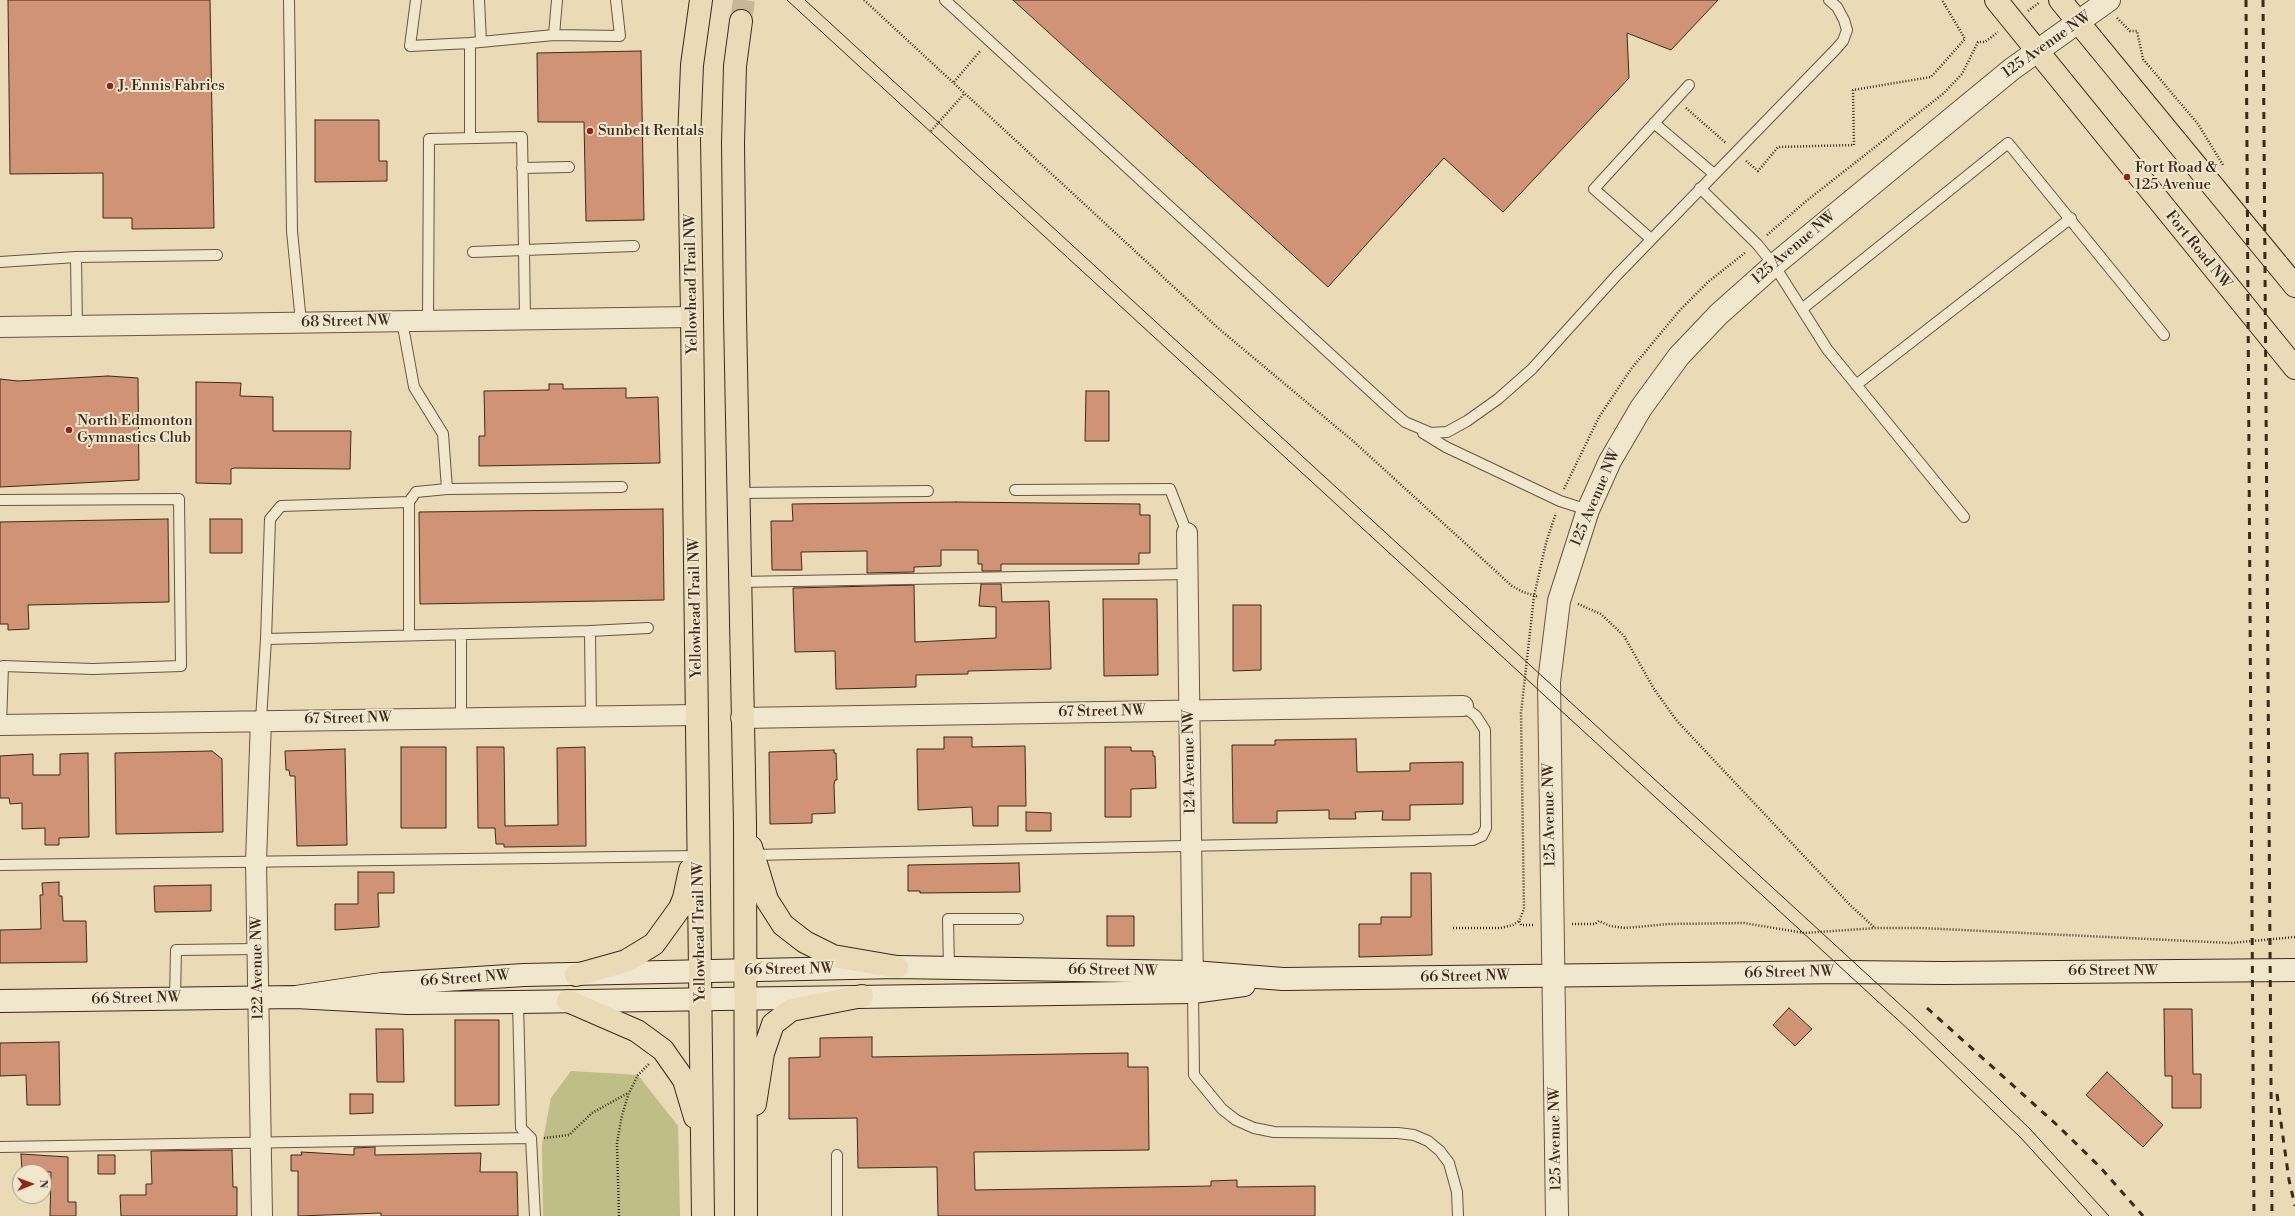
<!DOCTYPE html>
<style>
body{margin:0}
#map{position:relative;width:2295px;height:1216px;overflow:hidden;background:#eadab5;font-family:"Libre Bodoni",serif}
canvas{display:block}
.north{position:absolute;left:12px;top:1164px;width:40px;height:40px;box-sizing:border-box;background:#f1e7cf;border:1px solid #a99b87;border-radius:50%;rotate:89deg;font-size:11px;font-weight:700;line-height:16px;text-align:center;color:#3e291c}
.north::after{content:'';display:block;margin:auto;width:14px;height:18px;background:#8f2418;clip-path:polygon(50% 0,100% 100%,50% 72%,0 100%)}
</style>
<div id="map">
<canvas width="2295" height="1216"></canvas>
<div class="north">N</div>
</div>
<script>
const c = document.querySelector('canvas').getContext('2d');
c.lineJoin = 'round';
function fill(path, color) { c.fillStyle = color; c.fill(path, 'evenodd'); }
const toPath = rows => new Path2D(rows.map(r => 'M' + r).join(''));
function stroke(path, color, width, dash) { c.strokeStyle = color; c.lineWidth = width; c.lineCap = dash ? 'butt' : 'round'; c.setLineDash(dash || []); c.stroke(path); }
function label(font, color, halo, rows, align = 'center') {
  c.font = font + ' "Libre Bodoni",serif'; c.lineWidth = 4; c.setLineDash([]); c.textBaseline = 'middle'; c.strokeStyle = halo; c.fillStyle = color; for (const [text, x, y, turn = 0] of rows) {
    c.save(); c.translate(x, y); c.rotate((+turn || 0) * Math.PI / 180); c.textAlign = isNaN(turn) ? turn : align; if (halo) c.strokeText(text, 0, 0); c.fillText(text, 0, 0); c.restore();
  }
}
fill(toPath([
 [571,1071,638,1075,678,1126,680,1216,543,1216,542,1145,551,1098]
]), '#bfbd88');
const building = toPath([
 [8,0,210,0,214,228,132,229,132,218,103,218,103,173,10,174,8,0],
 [1013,0,1718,0,1671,50,1627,33,1629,78,1503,212,1444,158,1328,287,1013,0],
 [641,51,644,220,586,221,584,122,538,122,537,53,641,51],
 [315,120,379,120,379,161,387,161,387,181,315,182,315,120],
 [108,376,138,378,139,480,0,487,0,379,18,381,108,376],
 [196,382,241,383,240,396,273,397,273,431,351,431,350,469,234,468,231,469,231,484,196,483,196,382],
 [549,384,563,384,563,389,626,388,626,398,658,397,660,463,479,466,479,436,485,436,484,391,549,390,549,384],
 [1086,391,1109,391,1109,441,1085,441,1086,391],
 [956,502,1140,504,1140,515,1150,515,1150,553,1139,553,1139,564,1001,564,1001,571,982,571,982,564,978,564,978,550,941,550,941,566,914,567,914,572,867,573,867,551,801,552,802,570,772,570,771,521,793,521,792,504,956,502],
 [663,509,664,600,420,604,419,512,663,509],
 [168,519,169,602,28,605,29,629,8,630,8,624,0,624,0,522,168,519],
 [210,519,242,519,242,553,210,553,210,519],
 [981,584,1001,584,1002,602,1049,601,1051,669,968,671,968,674,916,675,916,687,836,689,835,651,795,652,793,588,914,585,915,642,996,638,996,607,979,606,981,584],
 [1103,599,1157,599,1158,675,1104,676,1103,599],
 [1233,605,1261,605,1261,670,1233,671,1233,605],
 [944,737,972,737,972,747,1025,746,1026,806,998,806,998,826,973,826,972,807,918,810,917,749,944,749,944,737],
 [1356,739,1357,772,1410,771,1410,763,1463,762,1463,804,1410,805,1410,820,1382,820,1383,811,1355,812,1356,819,1329,819,1329,810,1277,811,1277,823,1233,823,1232,745,1275,745,1275,740,1356,739],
 [401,747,446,747,446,828,401,828,401,747],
 [477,747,504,747,505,826,558,825,557,748,585,747,586,846,504,847,504,844,496,844,495,828,478,828,477,747],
 [1105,747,1131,747,1131,751,1153,751,1153,756,1155,756,1156,788,1131,789,1131,817,1105,817,1105,747],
 [345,749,347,845,297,846,295,776,290,776,289,770,286,770,285,751,345,749],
 [834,750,834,753,836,753,837,780,835,780,834,785,835,813,812,814,812,823,770,824,769,752,834,750],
 [212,751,222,759,223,832,116,834,115,753,212,751],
 [88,753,89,837,59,838,59,845,45,845,45,828,22,829,22,803,10,804,9,798,0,798,0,756,33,754,33,775,60,775,60,754,88,753],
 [1026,812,1051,813,1051,831,1026,831,1026,812],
 [1019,863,1020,892,920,893,920,891,908,891,908,865,1019,863],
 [358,872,394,872,394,893,378,893,379,927,335,930,335,904,358,904,358,872],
 [1411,873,1431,873,1432,955,1359,957,1359,924,1381,924,1381,917,1411,917,1411,873],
 [59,882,59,896,62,896,63,921,86,921,87,962,0,963,0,930,41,929,40,895,43,895,42,883,59,882],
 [211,885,211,911,155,912,154,886,211,885],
 [1107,916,1134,916,1134,946,1107,946,1107,916],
 [1789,1008,1812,1029,1795,1046,1773,1025,1789,1008],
 [2164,1009,2192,1009,2193,1074,2201,1074,2201,1108,2172,1108,2172,1076,2165,1076,2164,1009],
 [455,1020,499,1020,499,1105,455,1106,455,1020],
 [376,1029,403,1029,404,1082,377,1082,376,1029],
 [872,1037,872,1057,1128,1053,1128,1067,1148,1067,1149,1150,974,1152,975,1190,1211,1186,1211,1181,1237,1180,1237,1187,1315,1186,1315,1216,938,1216,937,1167,858,1168,857,1118,789,1119,789,1058,820,1057,820,1038,872,1037],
 [59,1042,60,1105,27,1105,26,1075,0,1076,0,1043,59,1042],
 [2107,1072,2163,1125,2143,1147,2086,1095,2107,1072],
 [350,1094,373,1094,373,1113,350,1114,350,1094],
 [375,1147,375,1155,481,1153,480,1172,517,1172,518,1216,381,1216,381,1213,298,1216,298,1171,291,1171,291,1155,302,1155,301,1152,354,1155,354,1148,375,1147],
 [232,1150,233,1187,237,1187,237,1216,121,1216,120,1195,146,1195,146,1184,152,1184,151,1151,232,1150],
 [21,1154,68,1157,68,1202,76,1202,76,1216,50,1216,51,1172,22,1172,21,1154],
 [98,1155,115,1155,115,1174,98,1174,98,1155]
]);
fill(building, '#d19376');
stroke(building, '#3e291c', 1);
stroke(toPath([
 [741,21,744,0]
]), '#c8b796', 22, [22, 11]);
const service = toPath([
 [289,0,292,231,301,322],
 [416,0,410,46,470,43],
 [479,0,481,42],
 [945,0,1391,410,1405,422,1431,433,1447,432,1467,421,1498,399,1532,369,1616,276,1836,49,1843,41,1847,30,1844,20,1837,7,1829,0],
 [554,35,557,0],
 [1654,123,1714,174],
 [470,138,470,43,554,35,620,36,616,0],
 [522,168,569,167],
 [1700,188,1757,244,1774,265,1827,349,1964,517],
 [1651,239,1594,189,1689,85],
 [76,257,217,255],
 [0,262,76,257,77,326],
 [1802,309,2008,143,2164,335],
 [525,319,524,250,634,246],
 [402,321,414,387,443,434,447,489],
 [428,321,429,139,522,137,524,250,473,252],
 [1856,385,2071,218],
 [1423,433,1446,447,1560,501,1588,510],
 [1015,490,1170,489,1187,533],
 [737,493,928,491],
 [0,500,179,499,181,666,93,669,3,666,1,725],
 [409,502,416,492,447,489,622,487],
 [739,582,1188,574],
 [590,631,648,628],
 [266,639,270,519,281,506,409,502,409,634],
 [461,718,461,634],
 [261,720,266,639,590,631,591,716],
 [752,855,1473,840,1482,836,1486,828,1485,730,1476,716,1463,706],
 [0,865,698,856],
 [949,968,948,919,1018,919],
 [1193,992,1194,1075,1222,1109,1236,1120,1254,1128,1274,1132,1398,1133,1414,1135,1428,1141,1440,1151,1449,1163,1457,1192,1458,1216],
 [175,999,176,950,258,949],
 [518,1002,521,1128,531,1138,535,1216],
 [0,1147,531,1138],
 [837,1155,837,1216]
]);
const minor = toPath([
 [0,327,692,317],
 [1187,533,1193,988],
 [741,718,1463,706],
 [261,720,256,862,262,1216],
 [0,725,697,715]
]);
const tertiary = toPath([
 [1557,1216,1549,682,1559,601,1588,510,1610,461,1641,408,1679,356,1719,314,1774,265,2012,69,2109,0]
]);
const secondary = toPath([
 [296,997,382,984,524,975,897,967,1193,972,1283,979,1844,972,1943,973,2295,970],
 [0,1001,296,997,407,1003,518,1002,1193,992,1244,985]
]);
const primary = toPath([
 [1996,0,2295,368],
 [2060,0,2295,286]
]);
const trunk = toPath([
 [735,316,745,824,746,1216],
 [692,317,703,1216],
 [751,847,767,900,783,925,805,942,833,956,897,967],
 [576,975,626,961,654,944,680,908,684,898,690,870],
 [568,1001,637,1031,663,1050,684,1080,695,1117],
 [755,1104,763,1053,773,1024,791,1010,862,996]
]);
const motorway = toPath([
 [735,316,733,143,735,66,741,21],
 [692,317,689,140,692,65,701,0]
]);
stroke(service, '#695542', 12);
stroke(minor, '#695542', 22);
stroke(tertiary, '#695542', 24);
stroke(secondary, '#3e291c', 24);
stroke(primary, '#3e291c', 24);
stroke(trunk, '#3e291c', 24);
stroke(motorway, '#3e291c', 24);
stroke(toPath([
 [864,0,1218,328,1353,441,1512,586,1523,592,1539,597],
 [2028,11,2040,2],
 [2117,18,2130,31,2137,31,2143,59,2198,124,2223,165],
 [954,82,981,50],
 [1686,108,1726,143],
 [931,131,965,93],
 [1746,161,1758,171,1778,147,1854,145,1853,90,1931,77,1965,39,1942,0],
 [1767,235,1805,202,1944,93,1962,74,1978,42,1985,42,1998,32],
 [1564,489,1599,417,1631,369,1680,310,1708,282,1746,252],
 [1578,604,1601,614,1624,636,1654,689,1677,721,1850,905,1875,928],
 [1572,924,1595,924,1599,921,1610,926,1625,928,1669,924,1744,923,1804,933,1876,928,1921,928,2231,943,2295,937],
 [1533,925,1521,925,1519,921,1524,909,1521,713,1534,596,1546,543,1556,513],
 [1453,928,1501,928,1513,925,1519,921],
 [544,1138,569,1135,592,1113,628,1093],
 [619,1216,617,1143,622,1115,629,1093,638,1075,650,1063]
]), '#3e291c', 2.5, [1, 2]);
stroke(service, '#f1e7cf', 10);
stroke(minor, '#f1e7cf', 20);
stroke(tertiary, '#f1e7cf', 22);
stroke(secondary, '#f1e7cf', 22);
stroke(primary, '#eadab5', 22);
stroke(trunk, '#eadab5', 22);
stroke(motorway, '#eadab5', 22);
stroke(toPath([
 [787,0,1910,1031,2021,1138,2092,1216],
 [805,0,1918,1021,2030,1129,2109,1216]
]), '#3e291c', 1);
stroke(toPath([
 [2246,0,2254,1216],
 [2263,0,2272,1216],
 [1927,1008,2057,1125,2100,1167,2143,1216],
 [2277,1094,2289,1180,2295,1206]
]), '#3e291c', 3, [7, 7]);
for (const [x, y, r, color] of [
 [110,86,4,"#8f2418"],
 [590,131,4,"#8f2418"],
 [2127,177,4,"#8f2418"],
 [69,430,4,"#8f2418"]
]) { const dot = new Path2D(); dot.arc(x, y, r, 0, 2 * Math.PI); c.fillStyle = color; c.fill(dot); stroke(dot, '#f1e7cf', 1.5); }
label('15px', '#3e291c', '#f1e7cf', [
 ["125 Avenue NW",2047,45,-35],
 ["125 Avenue NW",1794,248,-40],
 ["Fort Road NW",2198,250,51],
 ["Yellowhead Trail NW",692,284,-91],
 ["68 Street NW",346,322,-1],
 ["125 Avenue NW",1596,498,-67],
 ["Yellowhead Trail NW",696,608,-91],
 ["67 Street NW",1102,712,-1],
 ["67 Street NW",348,719,-1],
 ["124 Avenue NW",1190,762,-91],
 ["125 Avenue NW",1550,815,-91],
 ["Yellowhead Trail NW",700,932,-91],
 ["122 Avenue NW",258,968,-91],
 ["66 Street NW",789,970,-1],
 ["66 Street NW",1113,971,1],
 ["66 Street NW",2113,971],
 ["66 Street NW",1789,973,-1],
 ["66 Street NW",1465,977,-1],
 ["66 Street NW",465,979,-4],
 ["66 Street NW",136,999,-1],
 ["125 Avenue NW",1556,1139,-91]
]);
label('15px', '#3e291c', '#f1e7cf', [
 ["J. Ennis Fabrics",118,86],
 ["Sunbelt Rentals",598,131],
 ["Fort Road &",2135,168],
 ["125 Avenue",2135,185],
 ["North Edmonton",77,421],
 ["Gymnastics Club",77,438]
], 'left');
</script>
